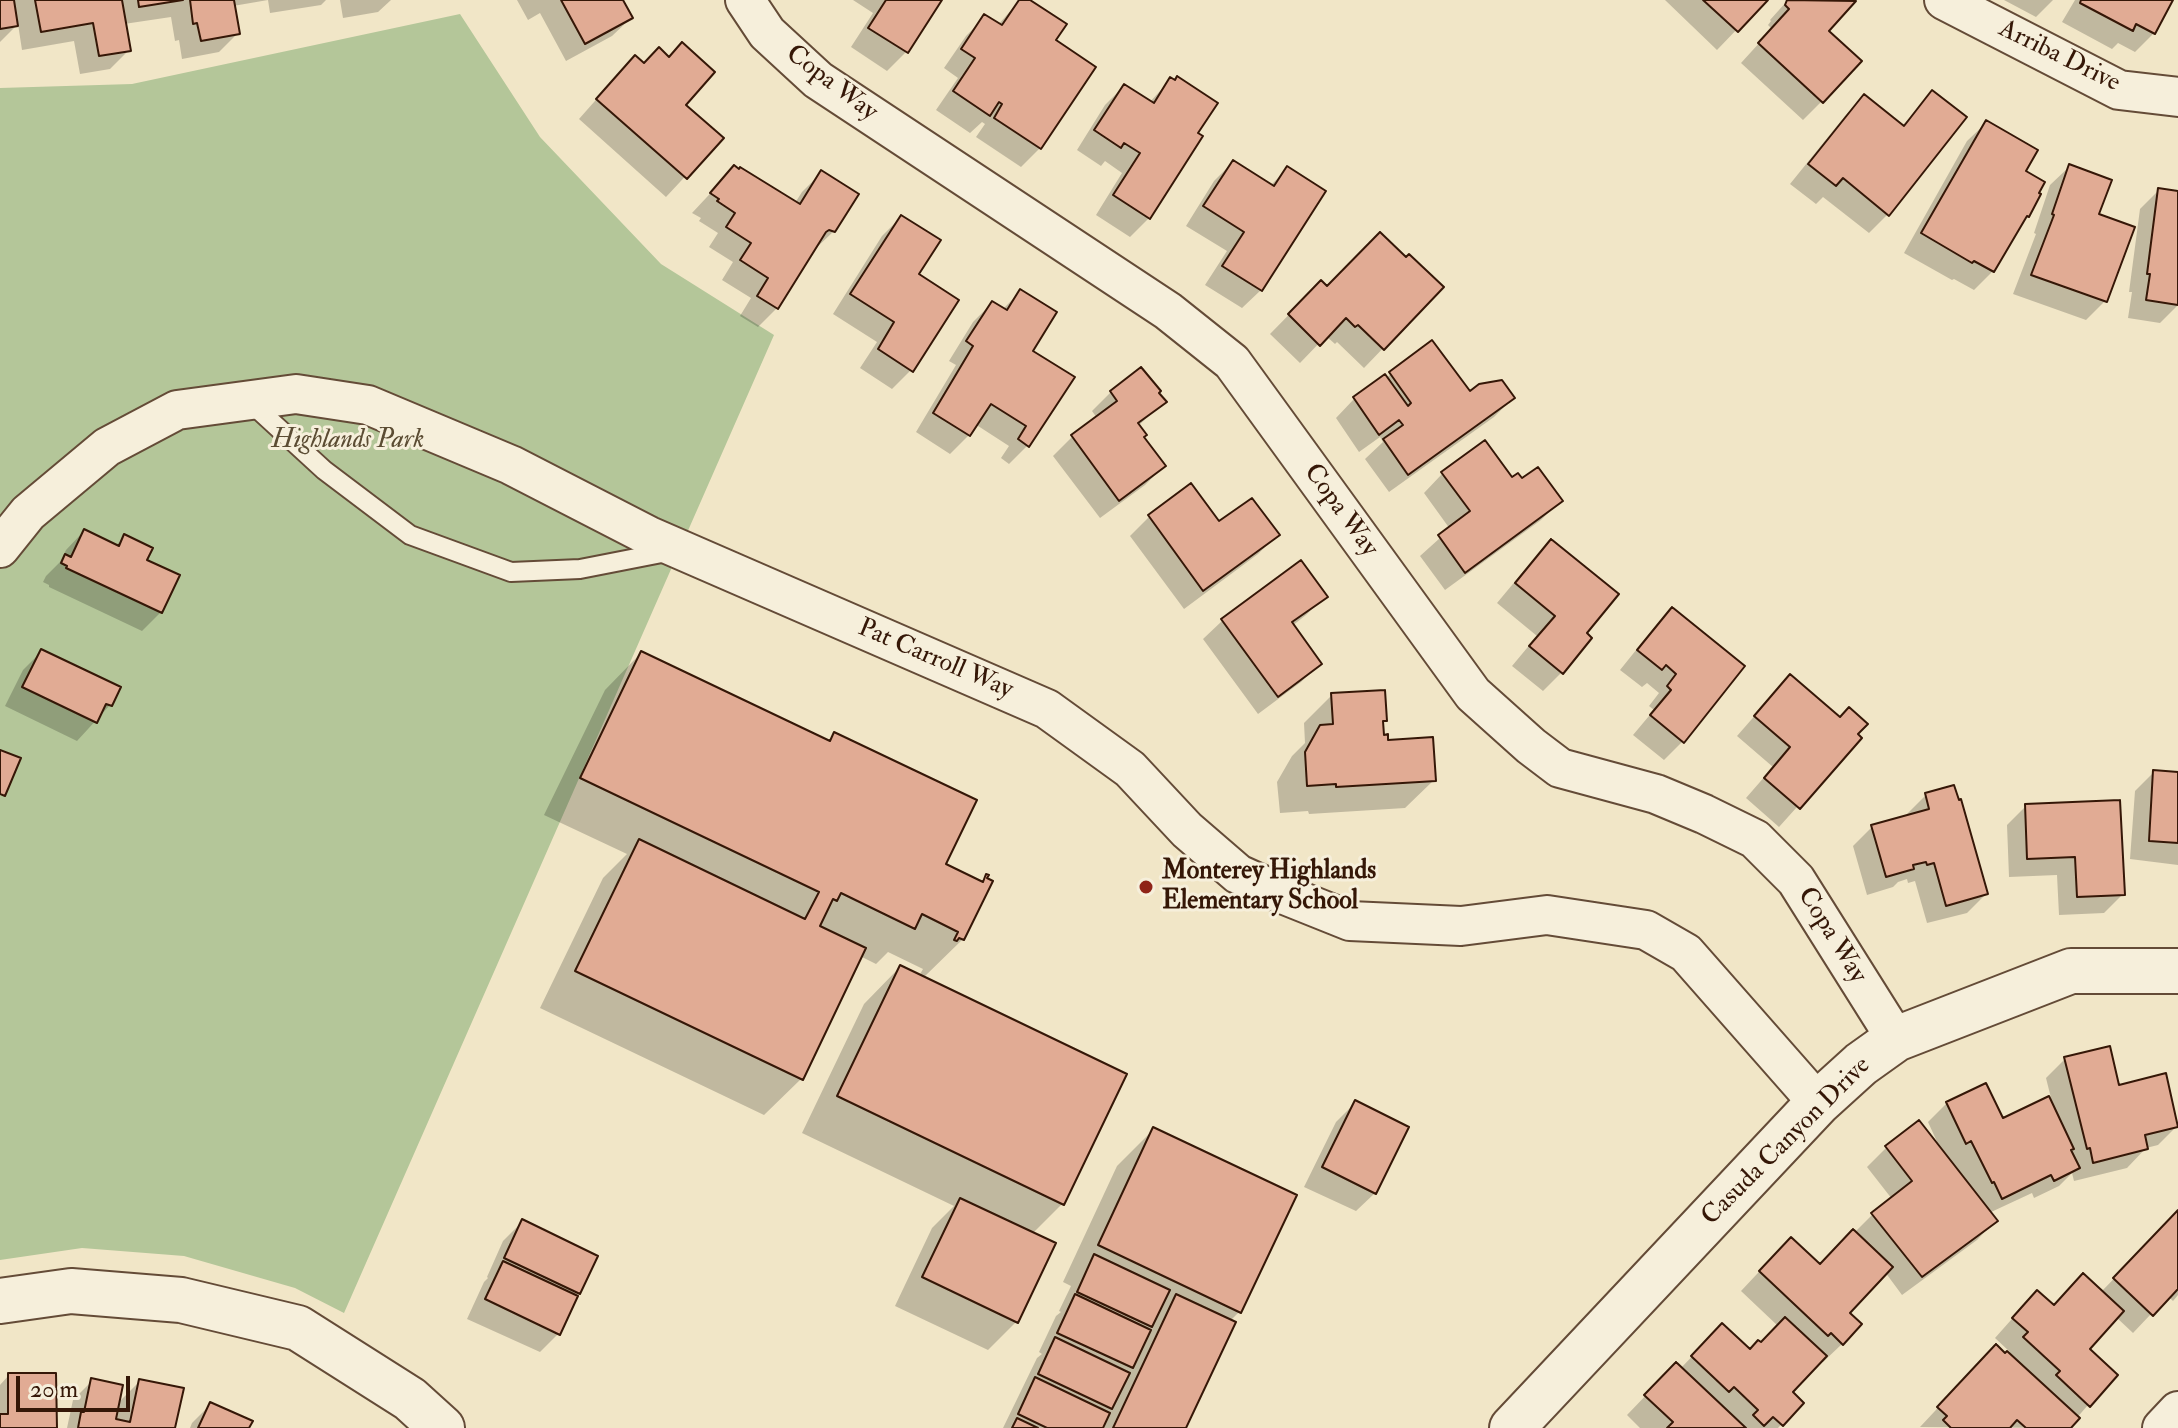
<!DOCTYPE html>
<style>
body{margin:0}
#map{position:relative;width:2178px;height:1428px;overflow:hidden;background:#f1e6c7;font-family:"IM FELL Double Pica",serif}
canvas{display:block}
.scale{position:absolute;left:16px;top:1376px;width:114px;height:36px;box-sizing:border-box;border:4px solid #351707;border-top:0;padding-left:10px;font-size:24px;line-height:28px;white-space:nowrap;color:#351707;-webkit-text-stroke:6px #f6efdb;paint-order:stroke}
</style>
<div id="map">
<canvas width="2178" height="1428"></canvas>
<div class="scale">20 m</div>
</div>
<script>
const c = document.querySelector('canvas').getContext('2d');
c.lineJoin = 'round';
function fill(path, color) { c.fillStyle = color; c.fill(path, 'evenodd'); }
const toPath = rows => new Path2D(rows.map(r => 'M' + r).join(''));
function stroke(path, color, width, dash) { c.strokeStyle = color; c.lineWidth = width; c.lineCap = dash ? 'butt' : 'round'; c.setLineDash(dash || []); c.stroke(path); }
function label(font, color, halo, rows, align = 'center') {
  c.font = font + ' "IM FELL Double Pica",serif'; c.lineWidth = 6; c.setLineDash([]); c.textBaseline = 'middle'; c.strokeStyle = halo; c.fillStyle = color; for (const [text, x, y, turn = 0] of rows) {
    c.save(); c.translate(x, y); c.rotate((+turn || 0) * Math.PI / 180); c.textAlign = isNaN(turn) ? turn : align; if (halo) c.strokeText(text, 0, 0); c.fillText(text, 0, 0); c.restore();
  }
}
fill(toPath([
 [460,14,540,137,661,264,774,335,344,1313,295,1288,184,1256,82,1248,0,1260,0,88,132,84]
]), '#b4c699');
fill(toPath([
 [0,0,268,0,233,6,238,33,219,52,182,59,179,40,175,41,171,17,124,24,129,50,110,69,80,74,74,41,22,50,18,24,0,42],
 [268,0,326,0,321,5,270,13],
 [340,0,391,0,378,12,343,18],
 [517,0,621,0,631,18,612,36,566,61,540,13,528,20],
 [853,0,940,0,906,52,887,71,851,47,873,13],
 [1020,0,1027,0,1040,148,1021,167,976,137,985,124,982,122,970,133,936,110,958,78,944,68,966,36,985,17,998,25],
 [1665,0,1765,0,1717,50],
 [1788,0,1853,1,1826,31,1822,101,1803,120,1741,63,1772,29,1768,25,1771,21,1770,20],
 [2004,0,2053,0,2036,17],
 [2075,0,2171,0,2154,33,2135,52,2118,43,2112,49,2062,22],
 [617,76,683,105,721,138,666,197,579,119],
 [1171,79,1195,134,1200,137,1149,218,1130,237,1096,215,1122,173,1105,161,1101,166,1077,150,1105,105,1124,86,1149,103],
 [1932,93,1888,214,1869,233,1823,197,1816,204,1790,184,1845,116,1864,97,1902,126],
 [1986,123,2023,172,1993,271,1974,290,1954,279,1952,280,1904,253,1967,141],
 [1233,162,1270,186,1287,169,1261,290,1242,308,1205,285,1227,251,1186,226,1214,181],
 [2069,167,2097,215,2132,228,2105,301,2086,320,2013,294,2036,234,2034,233,2050,185],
 [734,168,795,203,802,192,821,173,834,231,814,250,777,308,758,327,740,316,751,298,722,280,733,262,709,247,718,233,699,221,701,218,692,213],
 [2159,190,2178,193,2178,305,2160,323,2128,318,2132,292,2129,292,2140,209],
 [901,217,916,274,911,370,892,389,860,368,877,342,833,314,882,236],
 [1321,282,1327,289,1441,288,1364,368,1337,342,1335,344,1326,336,1300,363,1270,334],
 [1020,292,1030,351,1028,445,1009,464,1001,458,1009,446,975,424,969,435,950,454,916,432,956,365,949,361,973,322,992,303,1002,310],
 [1432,343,1469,394,1513,398,1494,417,1389,492,1365,459,1383,442,1380,437,1359,452,1336,418,1354,399,1386,378],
 [1111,392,1157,393,1164,402,1138,426,1142,437,1164,466,1145,485,1100,518,1053,456,1072,437,1097,418,1092,411],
 [1442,474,1511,480,1560,501,1541,520,1445,590,1420,556,1450,529,1424,493],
 [1191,486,1219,524,1277,535,1258,554,1184,609,1130,536,1149,517],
 [84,531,115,546,125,537,145,561,161,612,142,631,49,587,49,585,43,582,46,576,60,562,66,550],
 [1551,542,1584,634,1561,673,1543,691,1512,666,1537,636,1497,603,1532,561],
 [1325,596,1306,615,1292,626,1319,664,1301,682,1258,714,1203,639,1222,621],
 [1672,610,1683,741,1664,760,1633,735,1654,710,1649,706,1659,693,1647,683,1642,687,1620,670,1653,629],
 [42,651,110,705,77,741,5,706,23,670],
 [641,653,827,742,835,734,943,865,981,883,985,879,963,939,923,978,1124,1075,1062,1204,1032,1234,1016,1322,988,1350,895,1306,932,1228,954,1206,802,1133,864,1004,900,967,919,976,923,969,888,952,876,964,860,956,801,1079,764,1115,540,1008,603,878,627,854,544,815,605,690],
 [1332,695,1385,720,1382,723,1382,737,1386,742,1434,780,1405,808,1309,814,1308,811,1280,813,1277,782,1292,756,1305,743,1304,723],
 [1772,696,1855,734,1859,738,1779,827,1746,798,1773,767,1737,736],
 [2154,772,2178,774,2178,865,2130,859,2135,791],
 [1926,795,1986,894,1967,913,1927,923,1915,881,1908,883,1907,879,1898,882,1893,887,1867,895,1853,846,1872,827,1907,817,1907,814],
 [2026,806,2123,894,2104,913,2059,915,2057,875,2009,877,2007,825],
 [2065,1059,2118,1087,2177,1126,2158,1145,2146,1148,2127,1168,2074,1181,2072,1173,2059,1186,2034,1198,2032,1193,1989,1213,1995,1221,1977,1240,1902,1295,1885,1272,1847,1313,1842,1344,1823,1362,1820,1360,1790,1392,1801,1403,1778,1428,1640,1428,1627,1415,1676,1364,1680,1369,1703,1345,1749,1352,1760,1344,1778,1326,1741,1291,1772,1258,1820,1267,1873,1214,1892,1199,1867,1167,1886,1148,1919,1122,1938,1146,1939,1146,1928,1122,1947,1103,2002,1121,2051,1098,2046,1078],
 [1355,1103,1375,1193,1356,1211,1304,1187,1336,1122],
 [1154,1129,1239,1312,1229,1322,1184,1428,1003,1428,1037,1358,1042,1354,1039,1352,1056,1316,1061,1312,1059,1311,1071,1286,1063,1282,1117,1166],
 [2178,1213,2178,1295,2173,1301,2168,1296,2133,1333,2116,1317,2087,1349,2088,1405,2068,1428,1920,1427,1977,1366,2005,1356,2010,1352,1995,1338,2019,1311,2053,1307,2101,1292],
 [522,1222,578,1293,574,1297,559,1333,540,1352,467,1319,484,1282,488,1278,487,1277,503,1241],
 [9,1375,55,1428,0,1428,0,1385],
 [92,1381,116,1405,140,1381,173,1428,67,1428,73,1400],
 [211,1404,247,1428,190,1428,192,1423]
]), '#0003');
const building = toPath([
 [0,0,14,0,18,26,0,29,0,0],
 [35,0,122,0,131,51,99,56,93,23,41,32,35,0],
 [138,0,183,0,139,7,138,0],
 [190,0,234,0,240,34,201,41,197,23,193,24,190,0],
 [561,0,623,0,633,18,585,44,561,0],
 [886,0,942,0,908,53,868,28,886,0],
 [1019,0,1030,0,1067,24,1056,40,1096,67,1041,149,994,118,1002,104,999,102,990,116,953,91,975,58,961,49,984,14,1002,25,1019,0],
 [1703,0,1768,0,1738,32,1703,0],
 [1787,0,1856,1,1829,31,1862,61,1823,103,1758,43,1789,9,1785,5,1787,0],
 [2081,0,2173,0,2155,34,2136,24,2133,31,2080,3,2081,0],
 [682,42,715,72,686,105,724,138,687,179,596,99,635,55,644,63,659,47,669,57,682,42],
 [1177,76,1218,103,1198,133,1203,136,1150,219,1113,195,1140,153,1124,143,1121,148,1094,130,1124,84,1154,103,1170,77,1175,80,1177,76],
 [1932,90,1967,117,1889,216,1843,178,1836,186,1808,164,1864,94,1904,126,1932,90],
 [1986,120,2038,150,2026,171,2045,182,2039,193,2041,194,2029,217,2027,216,1994,272,1974,261,1972,263,1921,233,1986,120],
 [1233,160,1274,186,1287,166,1326,191,1262,291,1222,266,1244,232,1203,206,1233,160],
 [2069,164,2112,180,2099,214,2135,227,2107,302,2031,275,2054,215,2052,214,2069,164],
 [734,165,739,169,740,167,800,204,821,170,859,194,835,232,829,230,826,232,778,309,757,296,768,278,740,260,751,243,726,227,735,213,717,201,719,199,710,193,734,165],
 [2158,188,2178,191,2178,305,2146,300,2150,274,2147,274,2158,188],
 [901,215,941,240,919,274,959,300,913,372,878,349,894,322,850,294,901,215],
 [1380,232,1406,257,1409,254,1444,287,1384,350,1358,325,1355,327,1346,318,1320,346,1288,314,1321,280,1327,286,1380,232],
 [1020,289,1057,312,1033,351,1075,377,1029,447,1018,439,1026,426,991,404,970,436,933,413,973,346,966,341,992,301,1007,310,1020,289],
 [1432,340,1470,391,1479,384,1502,380,1515,398,1408,475,1383,439,1403,425,1399,420,1379,435,1353,397,1385,374,1408,406,1411,403,1389,372,1432,340],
 [1141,367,1161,391,1159,393,1167,402,1138,423,1147,435,1144,437,1166,466,1119,501,1071,435,1117,401,1110,391,1141,367],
 [1485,440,1512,477,1518,473,1522,478,1538,467,1563,501,1465,573,1438,535,1470,511,1441,472,1485,440],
 [1191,483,1219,521,1252,498,1280,535,1203,591,1148,515,1191,483],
 [84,529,119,546,124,534,153,548,147,560,180,575,162,613,66,568,67,566,61,563,65,554,71,557,84,529],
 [1551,539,1619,594,1587,633,1592,638,1563,674,1529,646,1555,616,1515,583,1551,539],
 [1301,560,1328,597,1292,622,1322,664,1278,697,1221,619,1301,560],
 [1672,607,1745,666,1684,743,1650,715,1671,690,1667,686,1676,674,1666,665,1662,670,1637,650,1672,607],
 [41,649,121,687,112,706,106,704,97,723,22,687,41,649],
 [641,651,830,741,834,732,977,800,946,864,983,882,986,874,989,875,987,878,993,881,964,940,959,938,957,941,954,940,958,932,922,914,915,929,841,893,837,901,833,899,820,926,866,948,803,1080,575,971,639,839,805,919,819,892,580,778,641,651],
 [1790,674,1840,717,1849,707,1868,724,1858,734,1862,738,1800,809,1764,778,1790,747,1754,716,1790,674],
 [1385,690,1387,721,1383,721,1384,735,1388,734,1388,740,1433,737,1436,781,1336,787,1336,784,1307,786,1305,752,1320,725,1333,724,1331,693,1385,690],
 [0,750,21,758,5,796,0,794,0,750],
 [2153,770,2178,772,2178,843,2149,841,2153,770],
 [1954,785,1959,800,1961,799,1988,894,1946,906,1934,863,1927,865,1926,862,1913,865,1914,869,1886,877,1871,825,1929,809,1925,793,1954,785],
 [2120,800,2125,895,2077,897,2075,857,2027,859,2025,804,2120,800],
 [900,965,1127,1074,1064,1205,837,1096,900,965],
 [2110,1046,2119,1085,2166,1073,2178,1127,2145,1135,2148,1149,2093,1163,2090,1148,2087,1149,2064,1057,2110,1046],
 [1986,1083,2003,1118,2049,1096,2074,1149,2071,1150,2080,1168,2054,1181,2051,1175,2002,1199,1994,1182,1992,1183,1971,1141,1966,1144,1946,1102,1986,1083],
 [1355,1100,1409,1127,1376,1194,1322,1167,1355,1100],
 [1919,1120,1998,1221,1922,1277,1871,1213,1912,1181,1885,1146,1919,1120],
 [1153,1127,1297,1195,1241,1313,1098,1245,1153,1127],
 [960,1198,1056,1243,1018,1323,922,1277,960,1198],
 [2178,1210,2178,1289,2153,1316,2113,1278,2178,1210],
 [522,1219,598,1256,580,1294,504,1258,522,1219],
 [1853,1229,1893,1267,1850,1313,1862,1324,1843,1345,1831,1333,1828,1336,1759,1271,1791,1237,1820,1264,1853,1229],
 [1094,1254,1170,1290,1152,1327,1077,1292,1094,1254],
 [503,1261,578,1296,560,1335,485,1299,503,1261],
 [2083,1273,2124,1311,2090,1349,2118,1375,2090,1407,2056,1375,2060,1371,2023,1337,2028,1332,2012,1318,2037,1290,2054,1305,2083,1273],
 [1075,1294,1151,1330,1133,1368,1057,1333,1075,1294],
 [1176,1294,1236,1322,1186,1428,1113,1428,1176,1294],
 [1785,1317,1827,1356,1793,1392,1804,1403,1783,1426,1773,1417,1764,1426,1753,1415,1758,1410,1734,1387,1729,1392,1691,1356,1722,1323,1750,1349,1758,1340,1761,1342,1785,1317],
 [1055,1337,1130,1373,1112,1409,1038,1374,1055,1337],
 [1996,1344,2005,1353,2007,1351,2080,1418,2071,1428,2026,1428,2017,1420,2010,1428,1951,1428,1943,1420,1947,1416,1937,1407,1996,1344],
 [1676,1362,1746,1428,1667,1428,1673,1422,1644,1395,1676,1362],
 [8,1373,56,1373,57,1428,0,1428,0,1414,8,1414,8,1373],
 [1035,1377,1110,1413,1103,1428,1047,1428,1018,1414,1035,1377],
 [91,1378,123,1385,116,1419,130,1422,139,1379,184,1388,175,1428,78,1428,81,1412,84,1412,91,1378],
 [210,1402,253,1421,249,1428,198,1428,210,1402],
 [1017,1418,1038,1428,1012,1428,1017,1418]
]);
fill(building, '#e1ab94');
stroke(building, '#351707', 2);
const service = toPath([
 [250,402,324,470,410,535,511,572,580,569,672,551]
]);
const minor = toPath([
 [745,0,767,33,818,80,1168,311,1232,362,1473,694,1531,746,1560,768,1656,794,1704,814,1755,839,1796,880,1896,1039],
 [1944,0,2119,90,2178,97],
 [0,548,28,513,107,447,177,410,296,394,368,405,511,465,649,536,1047,709,1130,769,1187,830,1238,874,1280,893,1350,921,1461,926,1547,915,1646,930,1686,953,1818,1103],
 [2162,1428,2178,1411]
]);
const tertiary = toPath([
 [0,1301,71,1291,181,1300,298,1328,410,1399,442,1428],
 [1512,1428,1818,1103,1861,1064,1896,1039,2071,971,2178,971]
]);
stroke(service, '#644b37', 22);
stroke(minor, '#644b37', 42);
stroke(tertiary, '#644b37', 48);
stroke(service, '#f6efdb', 18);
stroke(minor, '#f6efdb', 38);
stroke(tertiary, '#f6efdb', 44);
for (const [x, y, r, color] of [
 [1146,887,8,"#8f2418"]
]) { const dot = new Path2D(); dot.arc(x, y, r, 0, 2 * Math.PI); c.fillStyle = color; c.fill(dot); stroke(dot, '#f6efdb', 3); }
label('26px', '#351707', '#f6efdb', [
 ["Arriba Drive",2059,57,26],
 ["Copa Way",831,84,37],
 ["Copa Way",1340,511,54],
 ["Pat Carroll Way",935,660,23],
 ["Copa Way",1831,936,58],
 ["Casuda Canyon Drive",1787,1142,-45]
]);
label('italic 26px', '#5b4c33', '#f6efdb', [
 ["Highlands Park",348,441]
]);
label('bold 26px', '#351707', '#f6efdb', [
 ["Monterey Highlands",1162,872],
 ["Elementary School",1162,902]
], 'left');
</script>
